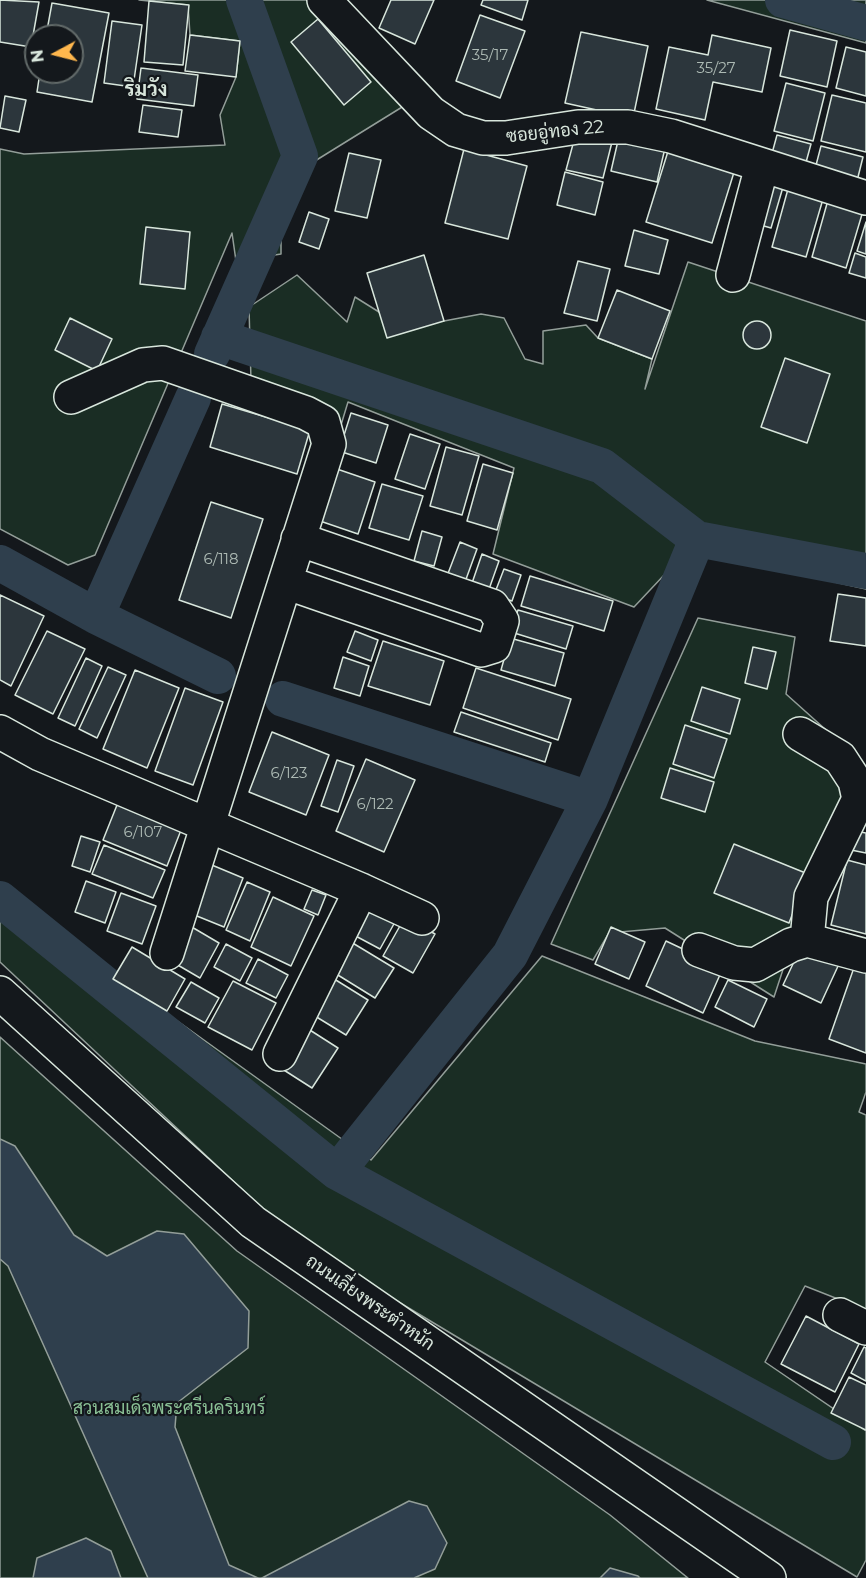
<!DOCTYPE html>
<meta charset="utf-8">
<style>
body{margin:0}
#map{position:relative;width:866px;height:1578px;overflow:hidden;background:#14181c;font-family:Montserrat,sans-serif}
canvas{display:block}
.north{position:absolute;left:24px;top:24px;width:60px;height:60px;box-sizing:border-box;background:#14181c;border:2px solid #626a69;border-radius:50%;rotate:263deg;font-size:16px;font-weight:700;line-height:24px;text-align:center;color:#d8e6dc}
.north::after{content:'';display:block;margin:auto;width:21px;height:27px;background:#ffb74d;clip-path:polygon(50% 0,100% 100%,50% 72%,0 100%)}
</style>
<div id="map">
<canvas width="866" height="1578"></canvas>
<div class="north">N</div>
</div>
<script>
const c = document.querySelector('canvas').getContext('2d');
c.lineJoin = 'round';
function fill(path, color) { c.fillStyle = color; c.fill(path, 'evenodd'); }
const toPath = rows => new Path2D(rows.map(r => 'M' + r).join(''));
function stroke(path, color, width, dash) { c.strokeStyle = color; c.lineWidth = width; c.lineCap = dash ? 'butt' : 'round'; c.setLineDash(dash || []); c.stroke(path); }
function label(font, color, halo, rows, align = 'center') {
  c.font = font + ' Montserrat,Sarabun,sans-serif'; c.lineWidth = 4.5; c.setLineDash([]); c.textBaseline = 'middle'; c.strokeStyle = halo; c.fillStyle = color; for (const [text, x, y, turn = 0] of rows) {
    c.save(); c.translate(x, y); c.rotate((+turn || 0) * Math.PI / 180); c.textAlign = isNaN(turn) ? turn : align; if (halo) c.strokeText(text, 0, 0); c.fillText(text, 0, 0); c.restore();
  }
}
const green = toPath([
 [139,0,317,0,407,104,281,182,281,254,236,261,232,233,95,555,68,565,0,529,0,149,24,154,225,145,220,115,236,77,240,41,190,35,188,5,139,0],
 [707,0,866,0,866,43,707,0],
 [688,262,866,321,866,589,763,566,723,531,682,556,634,607,493,554,514,468,348,402,341,425,251,381,249,307,297,275,347,322,355,297,379,312,444,321,481,314,504,318,525,359,543,364,543,331,586,325,598,338,652,359,645,389,688,262],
 [698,618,795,637,786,694,864,764,791,945,774,997,665,928,609,933,593,960,551,944,698,618],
 [0,885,41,923,371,1160,542,956,755,1041,866,1064,866,1092,859,1112,866,1115,866,1310,805,1286,765,1362,866,1431,866,1560,857,1577,297,1241,0,962,0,885],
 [0,1037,237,1251,610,1515,688,1578,0,1578,0,1037]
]);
fill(green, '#1a2d24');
stroke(green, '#939e99', 1.5);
const water = toPath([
 [0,1139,15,1146,74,1235,107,1256,157,1231,184,1234,249,1311,248,1348,177,1403,175,1427,229,1565,258,1578,148,1578,8,1266,0,1259,0,1139],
 [409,1501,427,1506,447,1543,435,1569,414,1578,262,1578,409,1501],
 [86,1538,111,1551,121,1578,33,1578,37,1558,86,1538],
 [610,1568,638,1576,640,1578,600,1578,610,1568]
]);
fill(water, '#2f3f4d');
stroke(water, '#939e99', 1.5);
stroke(toPath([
 [783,0,866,23],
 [219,337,602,466,697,539,866,571],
 [212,354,300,156,244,0],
 [0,563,96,616,218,676],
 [96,616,193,398],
 [283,699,590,799],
 [0,899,337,1172,833,1442],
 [337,1172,510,955,590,799,697,539]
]), '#2f3f4d', 36);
const building = toPath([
 [0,0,39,2,31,47,0,42,0,0],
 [391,0,434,0,415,44,379,28,391,0],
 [483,0,528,0,522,20,481,5,483,0],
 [149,1,189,5,183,65,144,62,149,1],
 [52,3,109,13,92,102,37,92,40,72,72,72,72,36,46,36,52,3],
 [480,15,525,31,500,98,456,81,480,15],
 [318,19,371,82,344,105,291,42,318,19],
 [112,21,142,25,133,87,104,83,112,21],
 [790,30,837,41,827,87,780,76,790,30],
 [581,32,648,46,633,118,565,103,581,32],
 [190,35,240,41,236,77,185,71,190,35],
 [712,35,771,48,762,92,713,82,705,120,656,109,669,47,708,55,712,35],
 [846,47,866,52,866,96,836,88,846,47],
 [141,68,198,75,194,106,137,99,141,68],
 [786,83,825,93,813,141,774,131,786,83],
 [832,95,866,103,866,152,821,141,832,95],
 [5,96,26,100,19,132,0,128,5,96],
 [143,105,182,110,178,137,139,132,143,105],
 [620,132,666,144,657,182,611,171,620,132],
 [576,133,612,142,603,178,566,170,576,133],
 [777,135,811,144,805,166,771,157,777,135],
 [821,146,863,157,857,181,815,169,821,146],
 [669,148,735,169,712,243,646,222,669,148],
 [464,149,527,166,508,239,445,223,464,149],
 [349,153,381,160,367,218,335,211,349,153],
 [565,172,603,182,595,215,557,205,565,172],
 [762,180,783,187,771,228,750,222,762,180],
 [788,189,823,199,806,257,772,247,788,189],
 [828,200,863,211,846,268,812,257,828,200],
 [309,212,329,219,319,249,299,242,309,212],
 [866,222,866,254,857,251,866,222],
 [146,227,190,232,185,289,140,284,146,227],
 [634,230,668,240,659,274,625,266,634,230],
 [855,253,866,257,866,278,849,273,855,253],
 [424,255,444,321,387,338,367,273,424,255],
 [578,261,610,269,597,321,564,313,578,261],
 [617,290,670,311,652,359,598,338,617,290],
 [70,318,112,339,97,371,55,350,70,318],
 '743 335a14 14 0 1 1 28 0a14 14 0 1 1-28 0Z',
 [785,358,830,374,807,443,761,427,785,358],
 [222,404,310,430,297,474,210,447,222,404],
 [351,413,388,425,376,463,339,451,351,413],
 [410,434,440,444,425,489,395,479,410,434],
 [446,447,479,456,462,515,430,506,446,447],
 [483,464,513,473,497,530,467,521,483,464],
 [337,469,375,482,358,534,320,521,337,469],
 [382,484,423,496,409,540,369,528,382,484],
 [211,502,263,519,231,618,179,600,211,502],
 [422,531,442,537,434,566,414,561,422,531],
 [460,542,477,549,465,582,447,576,460,542],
 [482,554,499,561,488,592,471,586,482,554],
 [504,569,521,575,512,601,494,595,504,569],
 [530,576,613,601,604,631,521,606,530,576],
 [838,594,866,598,866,646,830,641,838,594],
 [0,595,44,616,11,686,0,680,0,595],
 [518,610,573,626,566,649,511,632,518,610],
 [47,631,85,649,53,714,15,695,47,631],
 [355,631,378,640,371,661,347,652,355,631],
 [510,638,564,653,555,686,501,670,510,638],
 [383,641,444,661,430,705,368,686,383,641],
 [753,647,776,652,767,689,745,683,753,647],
 [343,657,369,666,360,696,334,688,343,657],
 [86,658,102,666,75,726,58,718,86,658],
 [108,667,126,675,97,738,79,729,108,667],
 [476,668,571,699,558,740,463,708,476,668],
 [135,670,179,688,147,768,103,749,135,670],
 [702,687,740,699,730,734,691,721,702,687],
 [185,688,223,702,193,785,155,771,185,688],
 [461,712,551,743,545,762,454,732,461,712],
 [685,725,727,739,714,778,673,764,685,725],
 [272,732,329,755,306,815,249,792,272,732],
 [366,759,415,780,384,852,336,831,366,759],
 [337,760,354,766,338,812,321,806,337,760],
 [670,768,714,782,705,812,661,798,670,768],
 [119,800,183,825,167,866,103,840,119,800],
 [855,831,866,833,866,853,851,850,855,831],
 [81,836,100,842,90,872,72,866,81,836],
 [734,844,808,874,789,923,714,893,734,844],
 [104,845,165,870,153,898,92,874,104,845],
 [847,860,866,865,866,934,831,925,847,860],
 [207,863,243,878,224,927,187,912,207,863],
 [86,881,116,892,105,923,75,912,86,881],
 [247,882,270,892,250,941,226,930,247,882],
 [312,890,326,895,318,915,304,909,312,890],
 [121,893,156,906,142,944,107,931,121,893],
 [273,897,314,916,291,966,251,947,273,897],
 [366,906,395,922,380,949,350,933,366,906],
 [405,917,435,934,413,973,383,956,405,917],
 [185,923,219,943,200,978,164,957,185,923],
 [611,927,645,942,629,979,595,964,611,927],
 [666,941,723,968,703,1013,646,986,666,941],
 [351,942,394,968,375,998,333,972,351,942],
 [226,944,252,958,240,981,214,967,226,944],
 [132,947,185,979,167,1011,113,979,132,947],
 [801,947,839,964,821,1003,783,985,801,947],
 [258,959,288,975,276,998,246,983,258,959],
 [857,959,866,962,866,1053,829,1039,857,959],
 [331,977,368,1000,346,1035,310,1013,331,977],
 [728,980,767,999,754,1027,715,1007,728,980],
 [233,981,276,1003,252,1050,208,1027,233,981],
 [191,982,219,998,205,1023,176,1007,191,982],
 [302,1025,338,1048,312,1088,276,1065,302,1025],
 [806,1316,859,1344,835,1392,781,1364,806,1316],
 [864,1347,866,1348,866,1381,851,1373,864,1347],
 [849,1377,866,1385,866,1430,831,1413,849,1377]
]);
fill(building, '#2c363c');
stroke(building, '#d8e6dc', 1.5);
const minor = toPath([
 [324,0,431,113,456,130,483,138,506,138,578,127,628,127,671,136,866,198],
 [733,275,762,166],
 [71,397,143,365,163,363,306,413,323,422,329,444,167,953],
 [285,582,481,650,494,646,502,621,492,606,298,539],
 [0,732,40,754,361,890,422,918],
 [800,734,840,758,855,781,859,799,811,897,807,940],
 [699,950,734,963,755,965,791,945,807,940,866,956],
 [0,993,253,1222,769,1578],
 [280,1054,361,890],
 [840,1315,866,1328]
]);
stroke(minor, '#d8e6dc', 36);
stroke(minor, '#14181c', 33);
label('15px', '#adbab4', null, [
 ["35/17",490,56],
 ["35/27",716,69],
 ["6/118",221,560],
 ["6/123",289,774],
 ["6/122",375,805],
 ["6/107",143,833]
]);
label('18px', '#d8e6dc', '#14181c', [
 ["ซอยอู่ทอง 22",555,132,-6],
 ["ถนนเลี่ยงพระตำหนัก",370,1303,35]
]);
label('18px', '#8ac095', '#14181c', [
 ["สวนสมเด็จพระศรีนครินทร์",169,1409]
]);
label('bold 20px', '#d8e6dc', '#14181c', [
 ["ริมวัง",146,90]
]);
</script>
